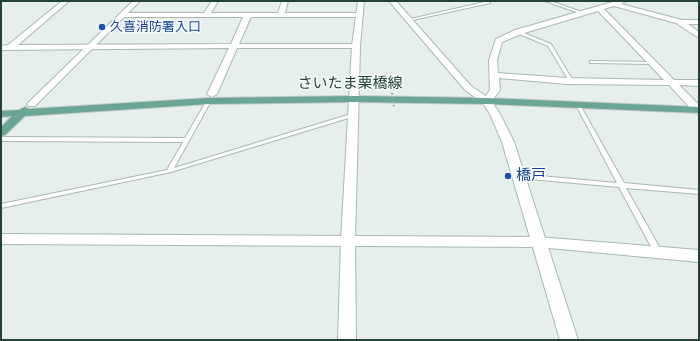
<!DOCTYPE html>
<meta charset="utf-8">
<style>
body{margin:0}
#map{position:relative;width:700px;height:341px;overflow:hidden;background:#e6efeb;font-family:"Space Grotesk",sans-serif}
canvas{display:block}
.frame{position:absolute;inset:0;border:2px solid #24423a;pointer-events:none}
</style>
<div id="map">
<canvas width="700" height="341"></canvas>
<div class="frame"></div>
</div>
<script>
const c = document.querySelector('canvas').getContext('2d');
c.lineJoin = 'round';
const toPath = rows => new Path2D(rows.map(r => 'M' + r).join(''));
function stroke(path, color, width, dash) { c.strokeStyle = color; c.lineWidth = width; c.lineCap = dash ? 'butt' : 'round'; c.setLineDash(dash || []); c.stroke(path); }
function fill(path, color) { c.fillStyle = color; c.fill(path, 'evenodd'); }
function label(font, color, halo, rows, align = 'center') {
  c.font = font + ' "Space Grotesk","Noto Sans JP",sans-serif'; c.lineWidth = 3; c.setLineDash([]); c.textBaseline = 'middle'; c.strokeStyle = halo; c.fillStyle = color; for (const [text, x, y, turn = 0] of rows) {
    c.save(); c.translate(x, y); c.rotate((+turn || 0) * Math.PI / 180); c.textAlign = isNaN(turn) ? turn : align; if (halo) c.strokeText(text, 0, 0); c.fillText(text, 0, 0); c.restore();
  }
}
const lane = toPath([
 [489,1,490,1,490,3,408,21,406,20,489,1],
 [545,1,550,1,585,13,582,14,545,1],
 [517,31,519,31,551,44,573,81,573,82,569,82,569,81,548,46,517,33,517,31],
 [590,61,654,62,656,63,654,64,592,63,590,63,590,61],
 [207,100,211,100,211,101,174,168,351,114,355,114,356,115,355,116,171,172,1,208,1,204,167,170,183,142,1,141,1,137,185,138,207,100],
 [576,104,578,104,580,105,624,183,699,190,699,194,626,188,662,252,661,254,658,255,655,254,619,187,518,178,515,176,518,174,617,183,576,105,576,104]
]);
const street = toPath([
 [62,1,69,1,18,45,231,44,243,17,123,17,119,15,123,13,204,13,212,1,218,1,211,13,278,13,282,1,288,1,285,13,359,13,363,15,359,17,251,17,239,44,356,44,360,46,356,48,237,48,217,94,212,97,207,94,229,48,1,50,1,46,8,45,62,1],
 [616,1,626,1,621,4,682,20,699,20,699,24,688,24,699,32,699,38,676,23,614,6,604,9,674,80,699,80,699,86,679,85,699,105,699,114,695,113,669,85,567,84,499,78,500,90,490,103,484,103,482,101,490,90,489,60,496,39,515,30,616,1],
 [598,11,664,80,567,78,498,73,497,60,502,42,521,34,598,11],
 [1,234,538,237,699,250,699,262,538,247,1,244,1,234]
]);
const secondary = toPath([
 [133,1,140,1,35,106,29,106,27,104,29,102,133,1],
 [358,1,364,1,360,46,355,240,356,340,338,340,341,240,352,46,358,1],
 [389,1,396,1,471,86,490,99,500,114,514,142,578,340,560,340,502,142,490,114,483,103,465,90,389,1]
]);
const primary = toPath([
 [355,96,487,98,699,107,699,113,487,104,355,102,209,104,25,116,5,135,1,136,1,127,12,116,1,117,1,111,19,110,25,107,29,109,209,98,355,96]
]);
stroke(lane, '#a8b8b2', 2);
stroke(street, '#a8b8b2', 2);
stroke(secondary, '#a4bbb3', 2);
stroke(primary, '#c2cac8', 2);
stroke(toPath([
 [369,85,391,85]
]), '#86b3a5', 2, [1.5, 2.5]);
fill(lane, '#fff');
fill(street, '#fff');
fill(secondary, '#fff');
fill(primary, '#6aa596');
stroke(toPath([
 [391,85,394,108]
]), '#86b3a5', 2, [1.5, 2.5]);
for (const [x, y, r, color] of [
 [102,27,4,"#1a4fb4"],
 [508,176,4,"#1a4fb4"]
]) { const dot = new Path2D(); dot.arc(x, y, r, 0, 2 * Math.PI); c.fillStyle = color; c.fill(dot); stroke(dot, '#f7fbf9', 1.5); }
label('13px', '#164399', '#f7fbf9', [
 ["久喜消防署入口",110,27]
], 'left');
label('15px', '#24423a', '#f7fbf9', [
 ["さいたま栗橋線",350,84]
]);
label('15px', '#164399', '#f7fbf9', [
 ["橋戸",516,176]
], 'left');
</script>
